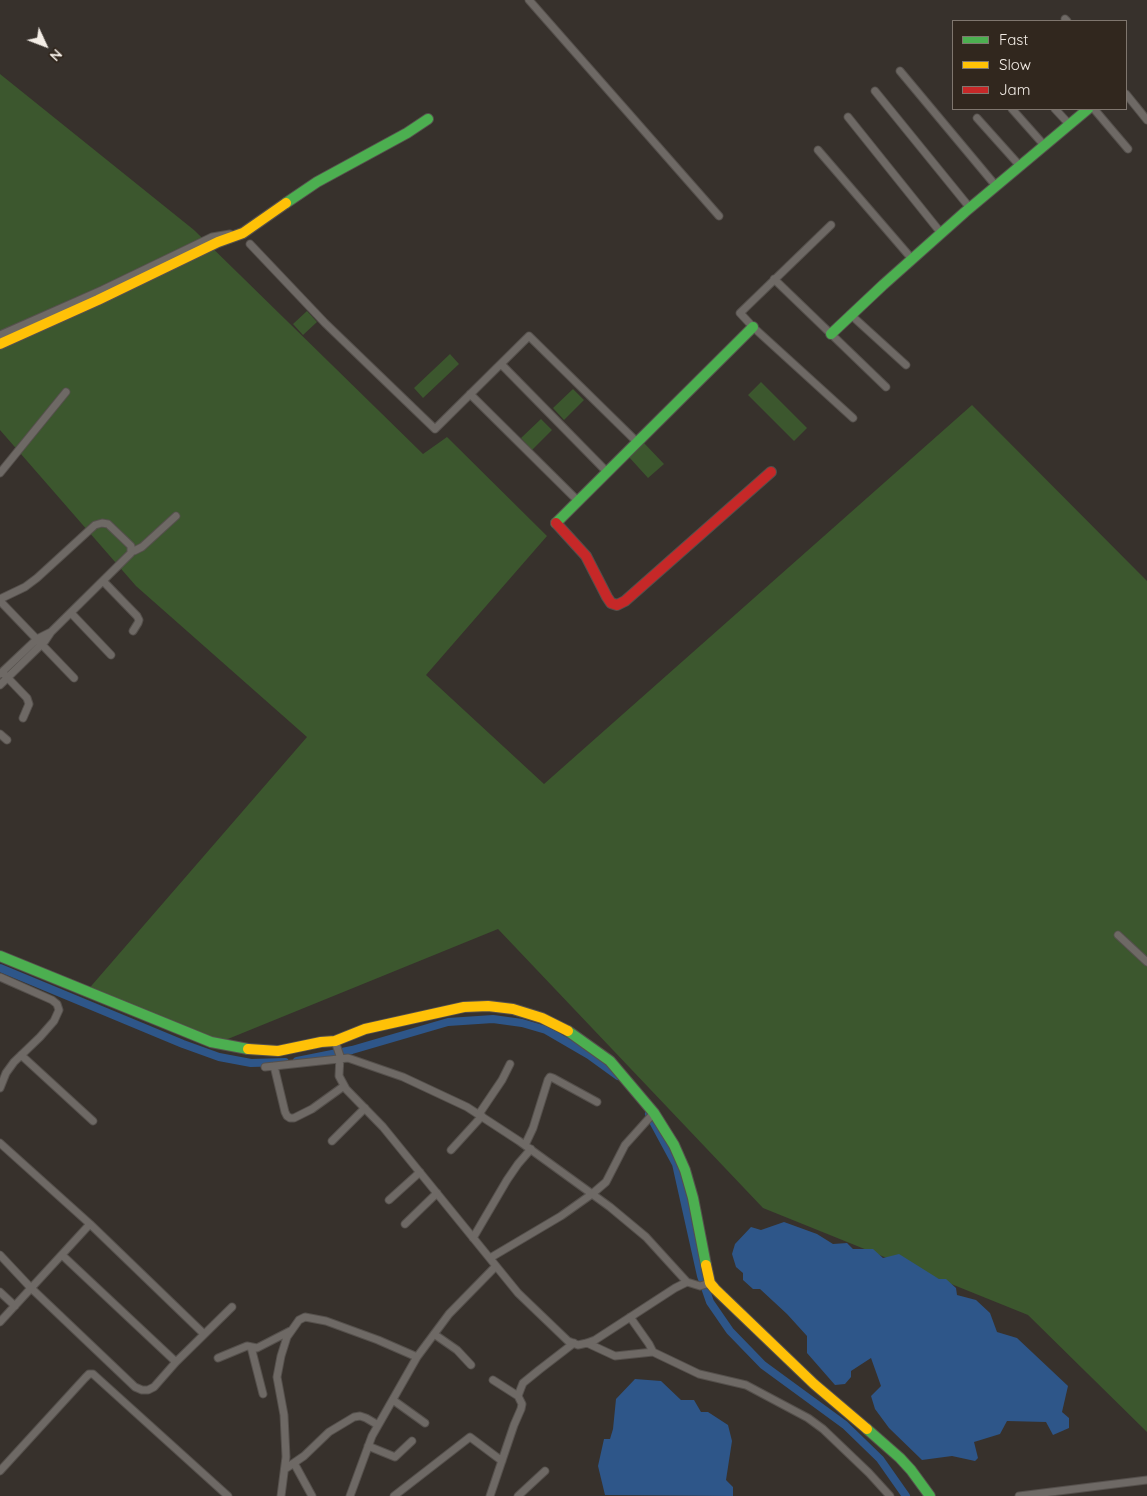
<!DOCTYPE html>
<style>
body{margin:0}
#map{position:relative;width:1147px;height:1496px;overflow:hidden;background:#37312c;font-family:Quicksand,sans-serif}
canvas{display:block}
.legend{position:absolute;left:952px;top:20px;width:175px;height:90px;box-sizing:border-box;background:#31271e;border:1px solid #7f766e;margin:0;padding:6px 9px;list-style:none;font-size:15px;color:#f3ede6}
.legend li{display:flex;align-items:center;gap:10px;height:25px}
.legend b{width:25px;border:1px solid #7f766e}
.north{position:absolute;left:20px;top:20px;width:50px;height:50px;-webkit-text-stroke:4px #31271e;paint-order:stroke;rotate:133deg;font-size:14px;font-weight:700;line-height:20px;text-align:center;color:#f3ede6}
.north::after{content:'';display:block;margin:auto;width:18px;height:22px;background:#f3ede6;clip-path:polygon(50% 0,100% 100%,50% 72%,0 100%)}
</style>
<div id="map">
<canvas width="1147" height="1496"></canvas>
<ul class="legend">
<li><b style="height:6px;background:#4caf50"></b>Fast</li>
<li><b style="height:6px;background:#ffc107"></b>Slow</li>
<li><b style="height:6px;background:#c62828"></b>Jam</li>
</ul>
<div class="north">N</div>
</div>
<script>
const c = document.querySelector('canvas').getContext('2d');
c.lineJoin = 'round';
function fill(path, color) { c.fillStyle = color; c.fill(path, 'evenodd'); }
const toPath = rows => new Path2D(rows.map(r => 'M' + r).join(''));
function stroke(path, color, width, dash) { c.strokeStyle = color; c.lineWidth = width; c.lineCap = dash ? 'butt' : 'round'; c.setLineDash(dash || []); c.stroke(path); }
fill(toPath([
 [0,74,194,230,423,454,447,437,547,536,426,675,544,784,972,405,1147,581,1147,1432,1028,1315,763,1208,498,929,218,1043,86,992,307,737,136,586,0,430],
 [307,311,317,322,303,335,293,324],
 [450,354,459,364,423,398,414,388],
 [761,382,807,428,794,441,748,395],
 [573,389,584,400,564,420,553,408],
 [541,419,552,430,532,450,521,438],
 [644,443,664,464,648,478,629,457]
]), '#3c572e');
fill(toPath([
 [784,1222,817,1234,833,1244,847,1243,853,1249,873,1249,883,1258,899,1254,939,1279,946,1279,956,1288,957,1295,976,1300,990,1313,997,1332,1017,1338,1068,1386,1062,1412,1069,1418,1069,1428,1053,1435,1046,1422,1007,1421,1000,1434,974,1442,978,1458,975,1461,952,1456,922,1460,889,1428,875,1409,871,1396,881,1386,871,1358,851,1371,851,1377,845,1384,835,1385,807,1353,807,1336,787,1314,760,1289,753,1289,743,1280,743,1273,736,1267,732,1254,735,1244,751,1227,761,1230],
 [635,1379,661,1381,681,1400,694,1400,701,1412,708,1412,728,1425,732,1441,726,1480,733,1487,733,1496,605,1495,598,1466,604,1439,610,1439,613,1429,616,1399]
]), '#2e5689');
stroke(toPath([
 [0,968,183,1044,219,1057,251,1063,285,1062],
 [297,1061,352,1050,448,1022,493,1019,522,1023,546,1030,589,1055,618,1076],
 [649,1114,676,1164,701,1276,710,1302,730,1331,763,1365,845,1425,880,1459,906,1496]
]), '#2e5689', 8);
const street = toPath([
 [529,0,719,216],
 [1065,19,1067,21],
 [900,71,996,186],
 [875,91,970,208],
 [1126,94,1147,120],
 [1012,109,1044,145],
 [1055,109,1069,124],
 [1094,109,1128,149],
 [848,117,941,233],
 [977,118,1020,166],
 [818,150,912,259],
 [831,225,740,313,753,327,853,418],
 [250,244,325,323,435,429,529,336,637,442],
 [774,279,886,387],
 [851,315,906,365],
 [0,335,102,290,212,237,230,234],
 [501,364,607,472],
 [470,394,578,501],
 [0,473,66,392],
 [131,550,134,551,142,547,176,516],
 [103,581,137,616,139,620,138,623,133,631],
 [0,599,25,587,37,578,95,525,102,523,108,524,131,546,131,553,51,632],
 [0,601,74,678],
 [71,613,111,655],
 [0,674,37,639,51,632,45,641,0,685],
 [4,674,27,698,29,704,23,718],
 [0,734,7,740],
 [1118,935,1147,962],
 [0,977,52,1000,57,1004,59,1010,54,1021,40,1037,14,1062,6,1073,0,1088],
 [335,1041,340,1056,339,1076,346,1089,383,1127,518,1293,568,1341,578,1345,587,1343,595,1340,675,1288,687,1282],
 [21,1055,93,1121],
 [274,1066,285,1112,287,1116,290,1118,294,1118,312,1109,344,1086],
 [265,1067,348,1058,403,1077,467,1107,519,1141,610,1207,646,1237,687,1282,700,1286,710,1283],
 [479,1114,502,1080,510,1064],
 [332,1141,365,1108],
 [0,1143,90,1224,204,1334],
 [525,1145,533,1128,548,1080,550,1077,553,1078,597,1102],
 [451,1150,482,1116],
 [389,1200,420,1172],
 [405,1224,437,1193],
 [473,1238,507,1180,518,1164,531,1149],
 [0,1255,31,1288,135,1387,142,1390,148,1390,154,1387,176,1362,232,1307],
 [62,1255,176,1362],
 [490,1258,561,1216,592,1194,606,1182,625,1145,652,1115],
 [0,1292,15,1306],
 [630,1317,649,1344,653,1352],
 [0,1322,90,1224],
 [434,1334,457,1350,471,1365],
 [587,1343,615,1356,653,1352,699,1374,746,1385,808,1418,823,1429,869,1473,890,1496],
 [251,1347,263,1394],
 [218,1358,247,1346,257,1348,290,1331],
 [493,1380,518,1396],
 [393,1400,425,1423],
 [368,1446,395,1457,412,1441],
 [294,1463,312,1496],
 [285,1469,304,1456,329,1432,354,1417,360,1416,366,1418,378,1425],
 [0,1471,85,1378,89,1374,93,1374,228,1496],
 [281,1496,286,1457,284,1415,277,1377,281,1356,287,1337,299,1320,305,1317,326,1321,378,1340,417,1357],
 [350,1496,372,1436,417,1357,449,1314,496,1266],
 [394,1496,470,1437,502,1461],
 [490,1496,514,1425,521,1409,522,1404,518,1396,521,1388,523,1383,539,1370,574,1343],
 [518,1496,545,1471],
 [1019,1496,1147,1480]
]);
const fast = toPath([
 [286,203,317,182,407,133,428,119],
 [831,334,883,285,965,212,1088,109],
 [556,523,753,327],
 [0,956,211,1042,248,1049],
 [568,1031,610,1061,654,1113,674,1145,685,1170,693,1198,706,1265],
 [867,1429,900,1458,911,1470,930,1496]
]);
const slow = toPath([
 [0,344,98,300,218,242,243,233,286,203],
 [248,1049,278,1051,321,1042,335,1041,365,1029,464,1007,488,1006,513,1009,542,1018,568,1031],
 [706,1265,710,1283,715,1289,814,1384,867,1429]
]);
const jam = toPath([
 [556,523,586,556,607,597,611,603,617,605,625,601,771,472]
]);
stroke(street, '#55504c', 9);
stroke(fast, '#55504c', 12);
stroke(slow, '#55504c', 12);
stroke(jam, '#55504c', 12);
stroke(street, '#6e6965', 7);
stroke(fast, '#4caf50', 10);
stroke(slow, '#ffc107', 10);
stroke(jam, '#c62828', 10);
</script>
